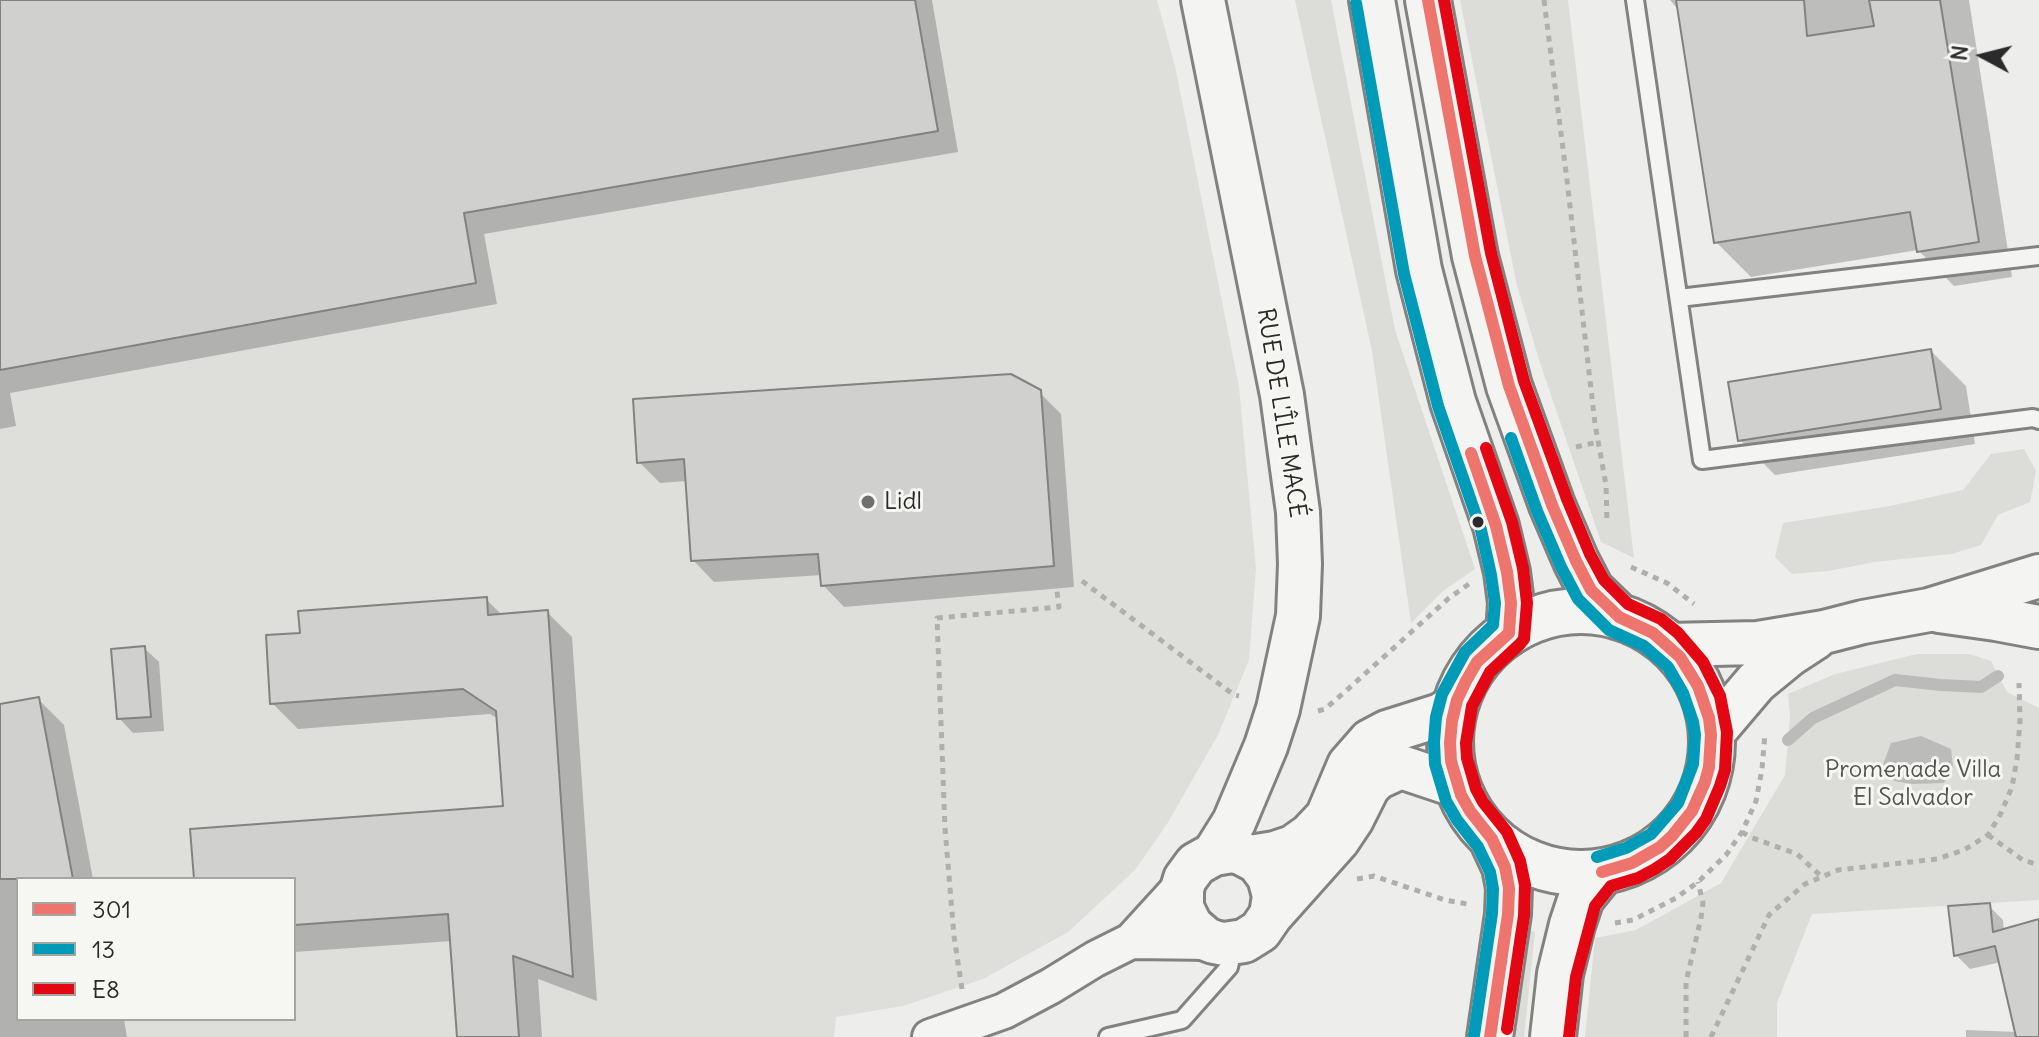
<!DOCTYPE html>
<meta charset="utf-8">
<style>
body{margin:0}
#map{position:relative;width:2039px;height:1037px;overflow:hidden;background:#ededeb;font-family:Delius,sans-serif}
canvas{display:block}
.legend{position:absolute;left:16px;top:877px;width:280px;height:144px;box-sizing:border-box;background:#f6f6f2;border:2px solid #a5a5a2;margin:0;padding:10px 14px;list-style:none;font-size:24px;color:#2b2b2b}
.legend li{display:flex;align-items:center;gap:16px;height:40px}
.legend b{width:40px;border:2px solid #a5a5a2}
.north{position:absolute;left:1943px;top:16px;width:80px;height:80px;-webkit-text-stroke:6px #f6f6f2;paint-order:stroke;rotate:277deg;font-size:22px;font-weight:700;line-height:32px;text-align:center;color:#2b2b2b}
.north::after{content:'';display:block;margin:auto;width:28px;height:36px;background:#2b2b2b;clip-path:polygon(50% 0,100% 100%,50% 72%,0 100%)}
</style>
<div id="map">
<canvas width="2039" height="1037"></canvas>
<ul class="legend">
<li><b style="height:10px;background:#ee756d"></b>301</li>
<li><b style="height:10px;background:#009bb9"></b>13</li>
<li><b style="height:10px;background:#e30613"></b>E8</li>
</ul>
<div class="north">N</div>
</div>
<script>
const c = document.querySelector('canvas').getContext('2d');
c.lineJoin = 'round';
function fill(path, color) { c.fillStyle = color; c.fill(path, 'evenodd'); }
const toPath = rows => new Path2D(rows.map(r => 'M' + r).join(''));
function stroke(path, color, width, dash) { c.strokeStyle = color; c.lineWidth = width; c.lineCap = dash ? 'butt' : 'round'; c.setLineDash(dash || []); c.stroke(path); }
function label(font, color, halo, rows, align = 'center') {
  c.font = font + ' Delius,sans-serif'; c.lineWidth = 6; c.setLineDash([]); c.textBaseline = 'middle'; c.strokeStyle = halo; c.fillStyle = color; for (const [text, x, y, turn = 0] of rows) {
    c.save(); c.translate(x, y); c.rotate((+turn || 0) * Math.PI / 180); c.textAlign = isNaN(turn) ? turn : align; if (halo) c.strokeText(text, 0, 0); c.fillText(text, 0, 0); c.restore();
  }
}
fill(toPath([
 [0,0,1157,0,1175,66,1239,387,1256,568,1249,660,1218,735,1167,824,1135,870,1068,932,983,979,903,1006,836,1017,834,1037,0,1037],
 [18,879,294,879,294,1019,18,1019]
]), '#dededb');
fill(toPath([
 [1295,0,1331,0,1395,330,1475,569,1443,591,1411,623,1372,351],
 [1460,0,1568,0,1634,558,1601,542,1540,363,1517,286],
 [2024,449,2036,471,2030,502,1998,515,1981,545,1951,554,1874,562,1829,571,1792,574,1775,557,1783,523,1890,506,1963,490,1991,454],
 [1917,654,1969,654,1991,661,2007,692,2039,708,2039,900,1812,914,1777,1003,1777,1037,1585,1037,1595,938,1636,930,1721,883,1785,775,1790,717,1788,694,1835,674],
 [1529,930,1535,932,1524,1037,1515,1037]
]), '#dcdcd9');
fill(toPath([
 [1921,736,1951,749,1953,767,1944,783,1913,784,1894,781,1883,765,1891,743]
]), '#bbbbb9');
fill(toPath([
 [0,0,932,0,958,152,484,234,497,304,10,393,16,426,0,429],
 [1670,0,1969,0,2012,277,1954,286,1918,250,1751,277,1716,242,1680,12],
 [1931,351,1966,386,1975,444,1775,475,1740,440],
 [1039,392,1061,414,1074,587,844,607,823,585,822,575,714,582,693,560,687,481,660,483,639,462],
 [486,599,502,615,547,612,572,637,597,1001,538,979,542,1037,459,1037,452,941,294,952,294,879,196,879,505,808,498,719,490,714,298,729,272,703,302,635],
 [144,648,159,662,164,731,133,733,119,718],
 [38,699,64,725,93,879,18,879,18,1019,124,1019,127,1037,0,1037,0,706],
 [1989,906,2003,920,2004,931,2039,922,2039,1037,1966,1037,1966,1030,2017,1032,2001,962,1970,969,1956,955]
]), '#0003');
stroke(toPath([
 [1788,740,1813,718,1895,680,1941,685,1981,687,1998,676]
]), '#bbbbb9', 12);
const building = toPath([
 [0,0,915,0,938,131,464,213,476,283,0,370,0,0],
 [1676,0,1804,0,1807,36,1874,26,1869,0,1940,0,1979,242,1917,252,1910,212,1714,243,1676,0],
 [1931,349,1941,409,1738,441,1728,382,1931,349],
 [1011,374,1041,390,1054,566,821,586,818,554,691,561,684,459,637,463,633,399,1011,374],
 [487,597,488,615,548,610,573,977,513,956,519,1037,457,1037,448,914,294,925,294,879,194,879,190,829,503,806,496,711,463,689,270,704,266,635,300,633,298,611,487,597],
 [145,646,151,717,117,719,111,649,145,646],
 [39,697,73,879,0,879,0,704,39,697],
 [1990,903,1993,932,2039,919,2039,1037,2016,1037,1995,946,1954,956,1948,906,1990,903]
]);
fill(building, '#d0d0cf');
stroke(building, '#828281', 2);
const service = toPath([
 [1635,0,1702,460,2033,418,2039,420],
 [1679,298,2039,256],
 [1108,1037,1182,1020,1229,967,1234,945]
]);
const minor = toPath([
 [1131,941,1214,942],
 [930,1037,1004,1011,1051,986,1095,959,1131,941,1183,884]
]);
const tertiary = toPath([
 [1203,0,1282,395,1298,512,1300,564,1298,616,1278,709,1266,746,1234,822,1214,854],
 [1939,611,1996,619,2039,627],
 [1668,645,1758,643,1824,632,1863,622,1929,610,2039,576],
 [1711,735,1756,682,1789,655,1815,638],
 [1250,857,1275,853,1293,847,1310,835,1327,817,1349,765,1370,741,1387,732,1441,715,1455,706],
 [1271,915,1274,896,1269,877,1258,862,1241,853,1232,851,1214,854,1196,864,1185,879,1182,889,1182,908,1191,926,1206,939,1214,942,1224,944,1244,941,1260,931,1271,915,1338,840,1352,819,1368,787,1377,778,1401,767,1458,786]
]);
const secondary = toPath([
 [1372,0,1419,270,1453,402,1496,526,1507,572,1511,603,1509,633],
 [1428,0,1475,256,1509,386,1552,505,1576,561,1591,590,1619,617],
 '1450 742a131 131 0 1 1 262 0a131 131 0 1 1-262 0Z',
 [1490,1037,1508,914,1509,888,1505,867,1492,839],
 [1553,1037,1560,974,1572,925,1581,898,1602,872]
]);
stroke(service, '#828281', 22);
stroke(minor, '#828281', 40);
stroke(tertiary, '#828281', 48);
stroke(secondary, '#828281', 50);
stroke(toPath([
 [1544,0,1567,180,1595,424,1606,485,1607,523],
 [1576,447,1598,442],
 [1631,567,1667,583,1694,604],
 [1082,581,1234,695,1239,696],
 [1318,711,1325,709,1347,690,1449,598,1469,584],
 [1742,832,1750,837,1797,854,1822,877],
 [1988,835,2023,860,2039,865],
 [1357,879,1374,876,1445,900,1467,904],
 [1615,923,1633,920,1676,898,1698,882,1726,855,1742,832,1756,801,1762,769,1765,734],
 [962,989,954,936,945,828,937,618,1059,607,1056,584],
 [1686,1037,1686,982,1701,918,1703,903,1698,882],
 [1711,1037,1769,915,1805,884,1838,870,1937,859,1964,850,1988,835,2000,815,2012,787,2017,759,2020,721,2019,683]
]), '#afafae', 5, [6, 6]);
stroke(service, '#f4f4f2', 16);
stroke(minor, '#f4f4f2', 34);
stroke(tertiary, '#f4f4f2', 42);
stroke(secondary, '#f4f4f2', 44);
stroke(toPath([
 [1428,0,1475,256,1509,386,1552,505,1576,561,1591,590,1619,617,1653,633,1680,657,1698,686,1709,718,1711,735,1709,767,1705,782,1692,811,1672,836,1660,847,1632,863,1602,872],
 [1471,453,1496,526,1507,572,1511,603,1509,633],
 [1490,1037,1508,914,1509,888,1505,867,1492,839,1470,811,1461,795,1451,761,1450,743,1452,721,1457,700,1466,681,1477,662,1509,633]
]), '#ee756d', 12);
stroke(toPath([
 [1356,3,1404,274,1438,406,1481,530,1491,575,1495,603,1493,625,1465,652,1442,694,1436,717,1434,742,1435,764,1446,801,1457,820,1478,847,1490,872,1493,889,1492,913,1474,1035],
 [1511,438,1537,511,1561,567,1578,599,1609,630,1644,646,1668,667,1683,693,1693,722,1695,735,1693,764,1678,803,1651,834,1626,848,1597,857]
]), '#009bb9', 12);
stroke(toPath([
 [1444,0,1491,253,1524,381,1567,499,1590,554,1604,580,1628,604,1661,619,1678,633,1703,662,1720,696,1727,732,1725,770,1720,786,1706,819,1696,833,1670,859,1655,869,1638,878,1611,886,1595,906,1576,977,1569,1037],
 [1486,448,1512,522,1523,568,1527,603,1524,639,1520,644,1490,672,1472,706,1466,743,1467,758,1476,789,1483,802,1507,832,1520,861,1525,885,1524,916,1507,1029]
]), '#e30613', 12);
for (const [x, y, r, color] of [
 [868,502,8,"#6f6f6e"],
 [1478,522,7,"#2b2b2b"]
]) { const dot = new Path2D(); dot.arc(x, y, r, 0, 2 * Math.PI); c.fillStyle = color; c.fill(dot); stroke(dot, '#f6f6f2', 3); }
label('24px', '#2b2b2b', '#f6f6f2', [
 ["RUE DE L'ÎLE MACÉ",1281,413,81]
]);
label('24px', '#2b2b2b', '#f6f6f2', [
 ["Lidl",884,502]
], 'left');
label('24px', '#545453', '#f6f6f2', [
 ["Promenade Villa",1913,770],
 ["El Salvador",1913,798]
]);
</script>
